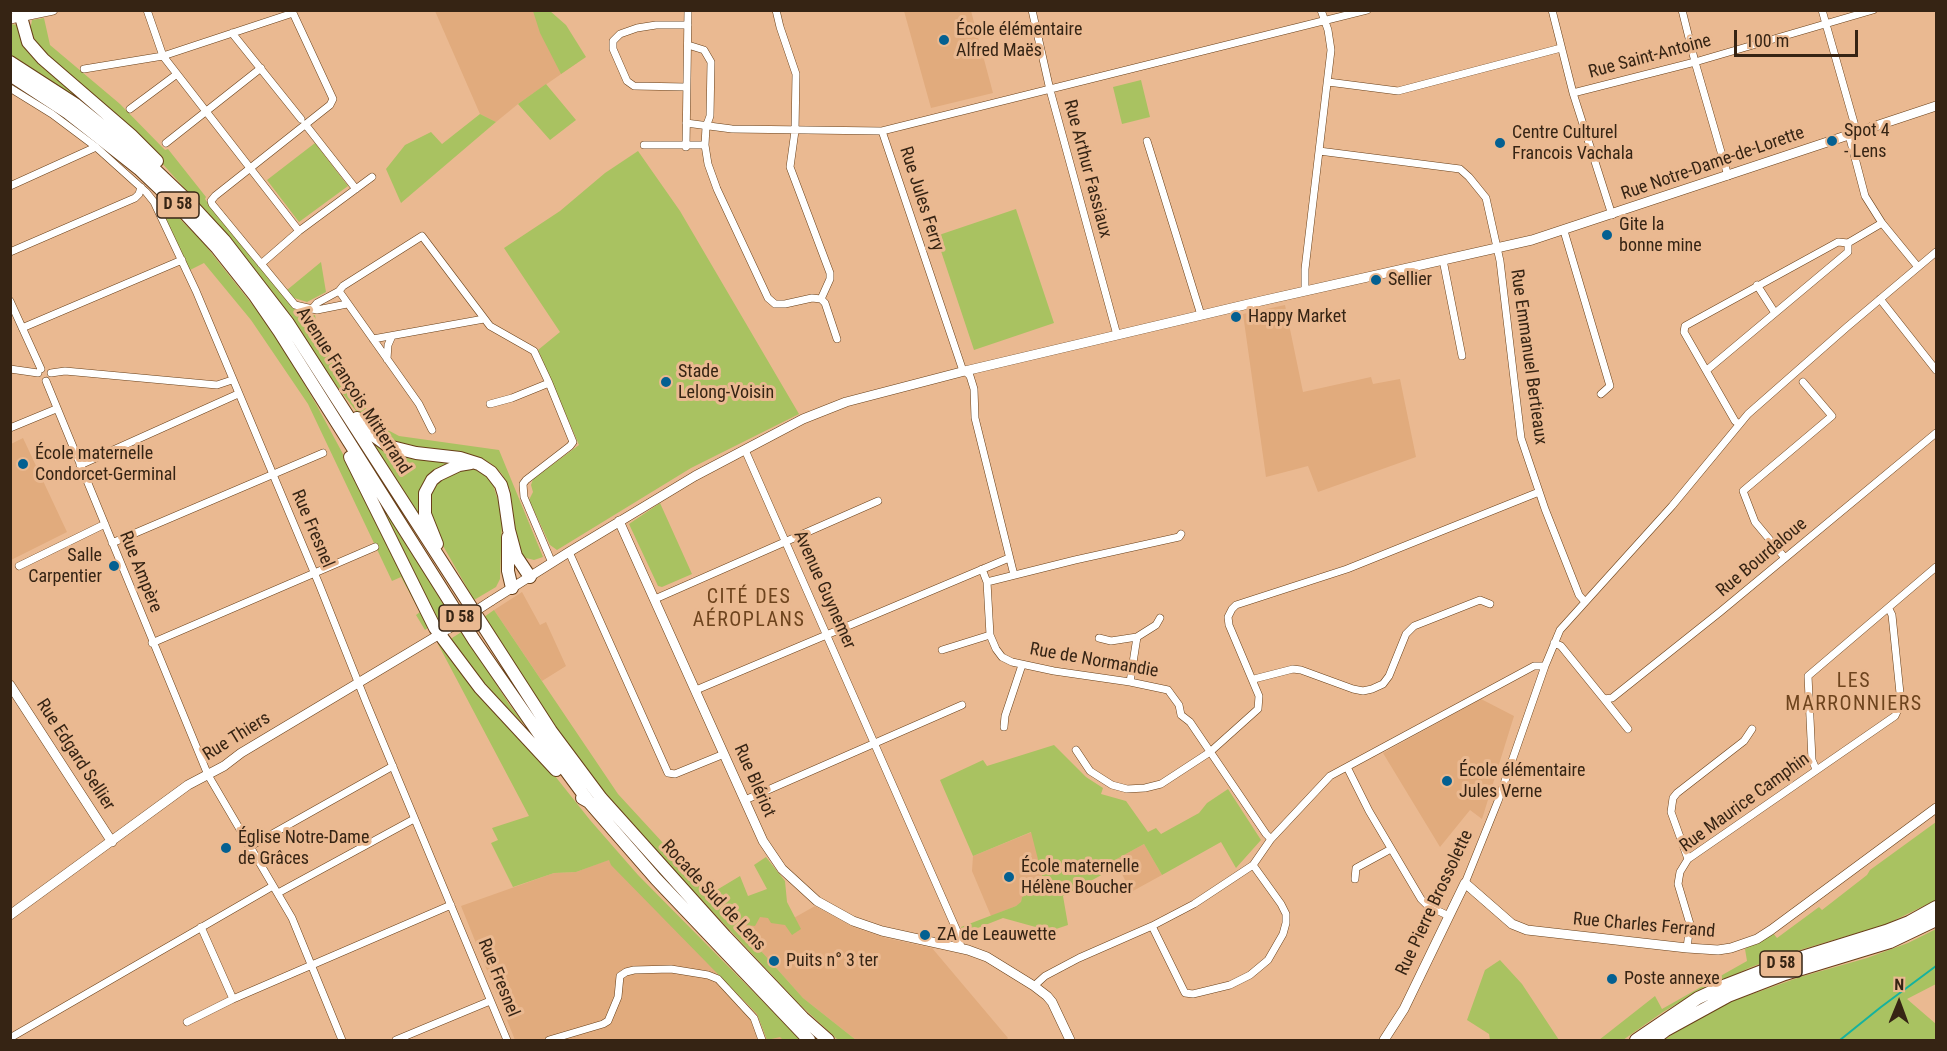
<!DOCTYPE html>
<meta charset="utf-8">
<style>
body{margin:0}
#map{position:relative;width:1947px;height:1051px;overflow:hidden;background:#eab991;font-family:"Roboto Condensed",sans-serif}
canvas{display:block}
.frame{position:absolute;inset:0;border:12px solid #362414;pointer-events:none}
.north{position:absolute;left:1869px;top:973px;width:60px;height:60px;-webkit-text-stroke:4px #eab991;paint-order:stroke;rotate:1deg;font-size:16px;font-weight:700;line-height:24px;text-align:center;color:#362414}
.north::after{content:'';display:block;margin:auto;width:21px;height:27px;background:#362414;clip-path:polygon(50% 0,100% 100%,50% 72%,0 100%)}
.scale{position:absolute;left:1734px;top:30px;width:124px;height:27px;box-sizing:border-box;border:3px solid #362414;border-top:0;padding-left:8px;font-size:18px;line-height:21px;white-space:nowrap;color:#362414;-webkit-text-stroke:4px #eab991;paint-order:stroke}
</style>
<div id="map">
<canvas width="1947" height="1051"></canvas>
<div class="frame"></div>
<div class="north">N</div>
<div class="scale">100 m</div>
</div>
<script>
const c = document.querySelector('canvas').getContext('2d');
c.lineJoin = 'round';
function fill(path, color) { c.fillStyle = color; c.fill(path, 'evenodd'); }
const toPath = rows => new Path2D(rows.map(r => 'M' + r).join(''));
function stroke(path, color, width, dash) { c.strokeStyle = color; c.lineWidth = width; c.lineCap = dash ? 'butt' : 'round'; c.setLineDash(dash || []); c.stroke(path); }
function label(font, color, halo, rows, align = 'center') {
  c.font = font + ' "Roboto Condensed",sans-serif'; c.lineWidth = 6; c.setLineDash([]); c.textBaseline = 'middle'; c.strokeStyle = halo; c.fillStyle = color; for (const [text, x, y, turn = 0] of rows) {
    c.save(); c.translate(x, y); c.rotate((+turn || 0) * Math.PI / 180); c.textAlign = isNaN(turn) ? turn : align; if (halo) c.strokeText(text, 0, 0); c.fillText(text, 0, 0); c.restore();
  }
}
fill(toPath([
 [435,11,546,11,577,63,518,104,496,122,480,114],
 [904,11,971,11,993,93,931,108],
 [1285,305,1303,392,1371,377,1373,384,1400,379,1416,457,1318,492,1308,466,1266,477,1243,314],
 [23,438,67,532,11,560,11,444],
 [522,592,540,625,546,622,566,666,542,681,494,610],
 [1481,699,1514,716,1482,819,1470,810,1440,847,1383,753],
 [1032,832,1045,887,1022,897,1021,903,1016,906,991,916,972,871,973,856],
 [1144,844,1162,875,1131,892,1115,860],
 [613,858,792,1040,515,1040,461,906,554,873,576,872],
 [720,905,792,919,815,906,853,927,886,938,932,948,1008,1038,1006,1040,856,1040,803,998]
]), '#e1ab7d');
fill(toPath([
 [533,11,550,11,566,25,586,57,561,74,540,33],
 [44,18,50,45,120,104,165,150,168,149,206,197,205,199,296,311,308,316,315,315,320,342,365,407,384,428,399,436,499,450,543,557,534,560,522,557,518,548,510,490,502,474,493,465,485,460,469,455,402,447,369,428,336,385,277,299,238,248,134,132,46,56,32,38,30,31,32,20],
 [11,24,17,25,118,131,71,96,11,55],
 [1141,80,1150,117,1122,124,1113,87],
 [546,84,576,120,550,140,518,104],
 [480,114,496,122,401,203,386,169,405,145,431,132,442,144],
 [315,143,348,186,299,222,267,180],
 [638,151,680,211,799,414,691,468,557,550,550,545,529,500,533,492,531,485,533,479,579,445,538,350,560,332,504,248,560,211,605,173],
 [160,199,202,241,259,313,288,356,316,404,371,506,429,627,425,630,416,615,420,612,401,577,392,581,308,404,251,320,204,263,190,270,157,202],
 [1016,209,1054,323,974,350,936,236],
 [321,262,326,292,307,302,294,298,287,290],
 [374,442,451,461,451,464,443,468,421,514,417,514,372,444],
 [470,469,480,470,492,481,499,504,502,521,500,579,496,587,474,600,438,537,430,514,430,497,439,480,459,471],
 [378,496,452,614,441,621,438,621,375,497],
 [660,503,692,574,662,587,658,586,629,524],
 [494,610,618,794,710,894,740,876,748,896,767,889,754,865,766,857,785,881,787,902,801,929,792,935,785,925,771,923,768,918,760,917,755,926,737,924,803,998,856,1040,838,1040,798,1003,648,843,607,796,566,742,484,617],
 [463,631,509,704,526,726,481,683,452,642,452,638],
 [440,643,551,771,590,820,638,875,801,1040,783,1040,780,1037,767,1040,757,1014,611,865,609,860,576,872,554,873,513,887,491,843,498,840,492,828,529,816,438,644],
 [1054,745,1086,777,1103,788,1101,794,1126,801,1148,832,1156,828,1161,834,1199,813,1207,803,1228,789,1261,840,1236,868,1221,842,1162,875,1144,844,1115,860,1118,866,1063,896,1068,925,1050,931,1003,918,965,933,961,927,1016,906,1021,902,1022,897,1045,887,1031,832,973,856,940,780,983,760,987,766],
 [1936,822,1936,900,1887,924,1780,956,1749,968,1694,994,1663,1012,1623,1040,1599,1040,1655,996,1662,1009,1747,961,1745,949,1773,933,1777,938,1819,907,1822,910,1867,875,1870,870],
 [1936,929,1936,984,1907,999,1936,1024,1936,1040,1664,1040,1685,1026,1727,1003,1800,977,1867,958,1908,943],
 [1500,960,1522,984,1559,1040,1490,1040,1489,1034,1467,1020,1485,970]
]), '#a9c261');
stroke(toPath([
 [1840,1040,1881,1007,1936,966]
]), '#16b29e', 2);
const street = toPath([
 [147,10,163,56,299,231],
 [776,10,780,27,796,74,795,131,790,167,830,273,830,279,821,299],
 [1032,10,1050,90,1117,335],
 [1552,10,1573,93,1612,215],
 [1682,10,1695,62,1728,176],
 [1822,10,1857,133],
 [232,33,301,119],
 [688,45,704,50,711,62,710,116,706,127,705,145,708,164,717,189,768,298,775,304,785,304,812,298,821,299],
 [84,69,163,56,293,13,333,99,330,105,215,196,211,201,212,204,295,305,317,310,347,304],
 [1328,82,1398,91,1561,48],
 [686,87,634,86,627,81,613,49,613,41,620,34,637,28,656,25,688,25],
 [10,88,52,114,96,147,146,192,154,202,196,291,319,584,366,702,507,1040],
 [1573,93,1695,62,1873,10],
 [130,109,177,74],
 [686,123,732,129,882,131,1367,10],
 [305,124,356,189],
 [882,131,962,368,970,376,974,389,975,418,1014,575],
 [1849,135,1865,196,1882,223,1918,267],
 [1147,141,1201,315],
 [166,143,261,68],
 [644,145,705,145],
 [686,147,688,10],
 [1319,151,1460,169,1469,177,1486,198,1500,261,1521,438,1545,509,1579,595,1585,602],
 [10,186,96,147],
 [1564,231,1610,386,1601,394],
 [1848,243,1882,223],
 [10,252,135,198,139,194,141,187],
 [1443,260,1462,356],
 [261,264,299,231,372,177],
 [1757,285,1775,313],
 [339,291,419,404,432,430],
 [1305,291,1305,269,1331,50,1328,30,1321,10],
 [821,299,825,303,837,339],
 [1880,299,1936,370],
 [10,301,41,369],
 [312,309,317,303,339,291,343,286,422,236,490,326,534,351,549,383,573,442,570,446,526,480,523,484,524,497,552,563],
 [22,328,182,260],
 [373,339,484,319],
 [387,359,388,345,392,336],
 [10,369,38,373],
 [1707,370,1848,252,1848,243,1838,242,1685,326,1684,332,1735,421,1739,424],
 [51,373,65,371,217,385,232,380],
 [46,381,208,775,292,918,342,1040],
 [490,404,512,398,549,383],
 [10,428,56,409],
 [745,450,957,931,961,947],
 [80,465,238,394],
 [112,543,323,453],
 [569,552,668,773,675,774,724,754],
 [1785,558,1755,522,1743,491,1832,416,1803,382],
 [19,566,105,524],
 [987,582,1075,560,1179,537,1181,534],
 [655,599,878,501],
 [990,635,996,649,1002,657,1012,662,1054,671,1130,682,1168,690,1179,705,1181,715,1190,722,1266,834,1271,839],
 [1099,638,1111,641,1137,637],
 [152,643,375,547],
 [1554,643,1561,646,1604,699,1612,698,1720,612,1936,433],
 [942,650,990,635,987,582,982,569],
 [1254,679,1293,669,1301,670,1353,689,1363,691,1372,689,1383,684,1389,676,1406,634,1414,626,1480,600,1490,604],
 [1130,682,1137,637,1156,625,1160,618],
 [696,690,1009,558],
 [1604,699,1628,729],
 [1004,727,1005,716,1022,665],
 [1076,750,1090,771,1112,785,1127,789,1145,788,1161,784,1210,752,1258,709,1259,696,1229,625,1228,617,1232,609,1236,605,1347,569,1539,492],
 [1347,767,1369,811,1421,899,1428,906,1449,916],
 [1816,769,1812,760,1808,676,1936,567],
 [745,800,962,705],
 [249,847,393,766],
 [1688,859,1671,812,1673,798,1677,793,1744,741,1752,729],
 [1355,879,1356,868,1391,849],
 [1465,883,1498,801,1545,666,1560,630,1672,506,1748,414,1847,327,1936,252],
 [278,893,414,819],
 [1152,926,1185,993,1193,994,1230,985,1250,975,1268,960,1283,934,1286,923,1286,914,1281,904,1253,865],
 [201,927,233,999],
 [1687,948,1690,924,1678,884,1680,872,1688,859,1895,716,1901,703,1892,615,1889,609],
 [1034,986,1045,976,1079,958,1152,926,1194,904,1253,865,1271,839,1330,776,1534,666,1545,666],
 [187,1022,233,999,451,905],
 [10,1038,273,886],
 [396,1040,490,1001],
 [549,1040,603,1024,608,1021,618,997,620,976,626,972,634,970,671,969,708,975,718,979,754,1018,762,1040]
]);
const secondary = toPath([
 [10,19,53,10],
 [619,521,763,841,782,869,817,901,853,921,882,931,968,950,987,957,1034,986,1047,996,1052,1002,1070,1040],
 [491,601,569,552,695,476,803,419,846,402,965,371,1261,301,1532,240,1936,106],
 [10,685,112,842],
 [10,915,188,785,224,766,241,753,445,631],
 [1384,1040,1404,1009,1465,883,1512,924,1527,930,1687,948,1718,950,1731,948,1757,939,1771,930,1936,808]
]);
const highway = toPath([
 [17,10,21,17,28,42,43,59,131,135,157,161],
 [10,62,75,104,148,163,187,200,224,240,288,323,551,731,601,798,725,936,803,1018,828,1040],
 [10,75,68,113,139,169,179,207,217,248,255,296,279,331,474,640,544,741,589,802],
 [357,418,370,433,388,446,416,453,460,458,479,464,491,472,501,485,504,495,509,530,516,556,530,577],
 [350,457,435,628,480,688,556,770],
 [508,537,508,571,512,588],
 [437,544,425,514,425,493,432,480,438,475,459,465,471,463],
 [582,798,589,802,656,879,809,1040],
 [1636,1040,1698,998,1726,985,1780,964,1886,931,1909,922,1936,907],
 [1653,1040,1666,1030,1728,996,1785,974,1890,942,1936,920]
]);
stroke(street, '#683f18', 8);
stroke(secondary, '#683f18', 10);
stroke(highway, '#683f18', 14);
stroke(street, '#fff', 7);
stroke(secondary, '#fff', 9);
stroke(highway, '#fff', 12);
const secondaryBridge = toPath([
 [448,629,491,601]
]);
stroke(secondaryBridge, '#683f18', 10, []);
stroke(secondaryBridge, '#fff', 9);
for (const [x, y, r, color] of [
 [944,40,6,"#046091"],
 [1832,141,6,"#046091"],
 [1500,143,6,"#046091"],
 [1607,235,6,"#046091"],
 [1376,280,6,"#046091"],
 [1236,317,6,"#046091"],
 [666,382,6,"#046091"],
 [23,464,6,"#046091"],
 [114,566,6,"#046091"],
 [1447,781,6,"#046091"],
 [226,848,6,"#046091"],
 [1009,877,6,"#046091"],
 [925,935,6,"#046091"],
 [774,961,6,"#046091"],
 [1612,979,6,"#046091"]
]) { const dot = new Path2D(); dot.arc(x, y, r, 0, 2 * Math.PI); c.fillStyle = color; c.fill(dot); stroke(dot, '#eab991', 2); }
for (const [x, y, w] of [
 [178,205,42],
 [460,618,42],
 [1781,964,42]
]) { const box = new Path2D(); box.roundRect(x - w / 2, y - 13, w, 26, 4.5); c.fillStyle = '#eab991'; c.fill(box); stroke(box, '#362414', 1.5); }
label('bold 16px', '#362414', null, [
 ["D 58",178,205],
 ["D 58",460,618],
 ["D 58",1781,964]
]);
label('18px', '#362414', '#eab991', [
 ["École élémentaire",956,30],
 ["Alfred Maës",956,51],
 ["Spot 4",1844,131],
 ["- Lens",1844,152],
 ["Centre Culturel",1512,133],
 ["Francois Vachala",1512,154],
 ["Gite la",1619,225],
 ["bonne mine",1619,246],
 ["Sellier",1388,280],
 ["Happy Market",1248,317],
 ["Stade",678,372],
 ["Lelong-Voisin",678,393],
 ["École maternelle",35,454],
 ["Condorcet-Germinal",35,475],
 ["Salle",102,556,"right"],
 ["Carpentier",102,577,"right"],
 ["École élémentaire",1459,771],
 ["Jules Verne",1459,792],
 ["Église Notre-Dame",238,838],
 ["de Grâces",238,859],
 ["École maternelle",1021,867],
 ["Hélène Boucher",1021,888],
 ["ZA de Leauwette",937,935],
 ["Puits n° 3 ter",786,961],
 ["Poste annexe",1624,979]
], 'left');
label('18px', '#362414', '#eab991', [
 ["Rue Saint-Antoine",1650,57,-15],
 ["Rue Notre-Dame-de-Lorette",1713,164,-19],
 ["Rue Arthur Fassiaux",1087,169,75],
 ["Rue Jules Ferry",921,199,72],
 ["Rue Emmanuel Bertieaux",1528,357,82],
 ["Avenue François Mitterrand",353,391,57],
 ["Rue Fresnel",312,529,67],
 ["Rue Bourdaloue",1762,558,-40],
 ["Rue Ampère",140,572,68],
 ["Avenue Guynemer",824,590,66],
 ["Rue de Normandie",1094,661,10],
 ["Rue Thiers",237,737,-32],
 ["Rue Edgard Sellier",75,755,57],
 ["Rue Blériot",754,781,66],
 ["Rue Maurice Camphin",1745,803,-36],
 ["Rocade Sud de Lens",713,896,47],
 ["Rue Pierre Brossolette",1435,903,-65],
 ["Rue Charles Ferrand",1644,926,5],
 ["Rue Fresnel",498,978,68]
]);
c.letterSpacing = '1.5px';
label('20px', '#6e441e', '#eab991', [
 ["CITÉ DES",749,598],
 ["AÉROPLANS",749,621],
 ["LES",1854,682],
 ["MARRONNIERS",1854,705]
]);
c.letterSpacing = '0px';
</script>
